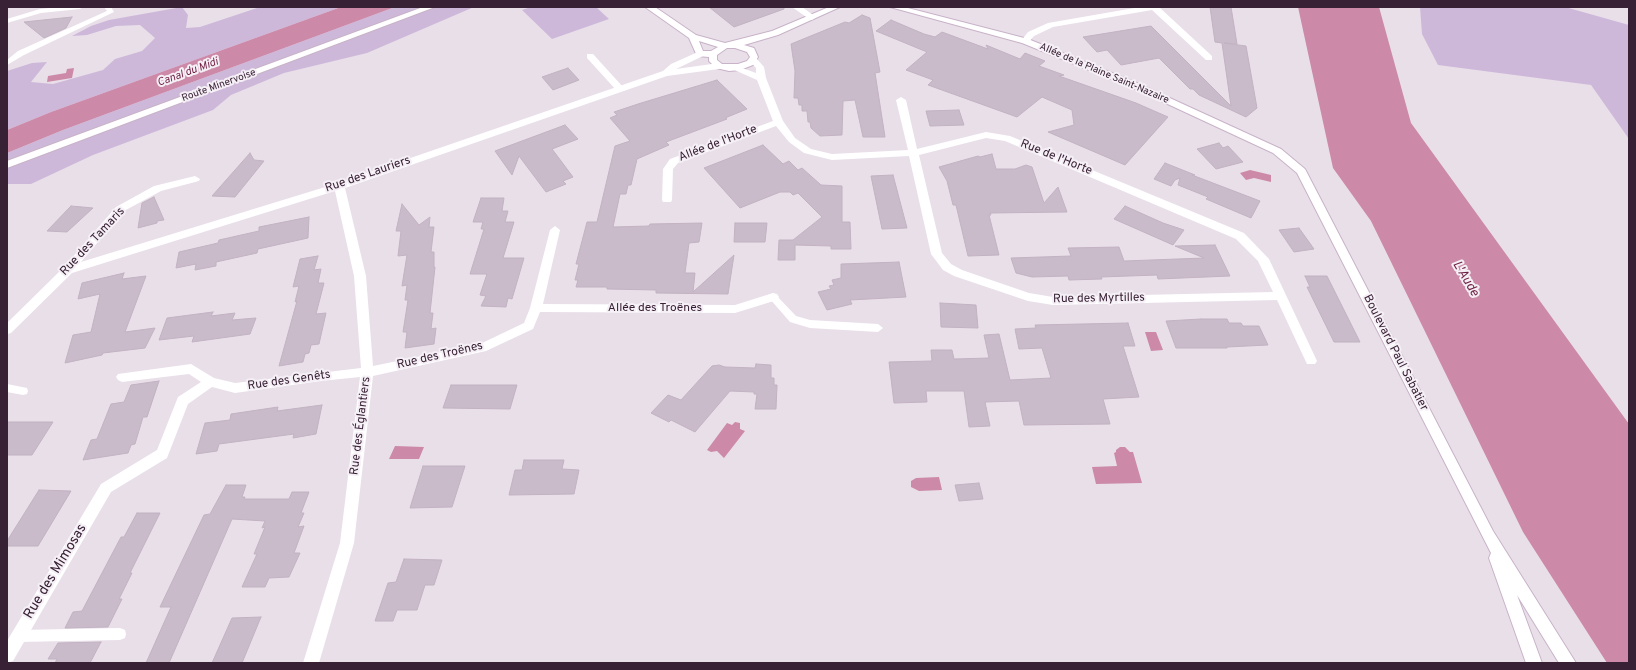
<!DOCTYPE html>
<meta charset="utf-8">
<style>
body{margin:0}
#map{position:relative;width:1636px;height:670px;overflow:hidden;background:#e9dfe9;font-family:Overpass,sans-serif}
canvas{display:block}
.frame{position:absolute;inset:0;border:8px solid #382135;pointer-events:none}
</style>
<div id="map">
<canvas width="1636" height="670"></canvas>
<div class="frame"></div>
</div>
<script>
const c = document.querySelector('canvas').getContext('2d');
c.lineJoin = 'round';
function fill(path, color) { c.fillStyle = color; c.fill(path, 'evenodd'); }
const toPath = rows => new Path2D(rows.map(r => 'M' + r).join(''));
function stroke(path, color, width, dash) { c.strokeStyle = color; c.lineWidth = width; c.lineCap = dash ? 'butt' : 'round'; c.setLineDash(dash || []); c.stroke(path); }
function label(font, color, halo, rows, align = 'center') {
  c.font = font + ' Overpass,sans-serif'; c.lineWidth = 4; c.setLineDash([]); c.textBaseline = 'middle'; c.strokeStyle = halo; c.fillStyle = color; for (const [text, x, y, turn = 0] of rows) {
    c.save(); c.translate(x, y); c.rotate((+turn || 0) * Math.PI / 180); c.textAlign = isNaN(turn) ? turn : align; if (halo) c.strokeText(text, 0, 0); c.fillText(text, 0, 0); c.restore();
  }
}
fill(toPath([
 [182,7,188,15,186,28,200,27,260,7,341,7,51,112,7,130,7,71,32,63,47,62,31,82,53,84,103,70,115,59,142,51,155,38,140,25,116,26,87,35,72,36,91,26,109,20],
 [395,7,474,7,367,53,284,73,231,95,213,110,93,155,31,184,7,184,7,153,63,130],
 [531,7,596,7,609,19,552,39,522,10],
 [1420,7,1565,7,1629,25,1629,139,1591,85,1438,65,1422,34]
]), '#ceb8da');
fill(toPath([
 [341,7,395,7,63,130,7,153,7,130,51,112],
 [1298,7,1379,7,1411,123,1629,424,1629,663,1607,663,1523,532,1371,221,1333,168],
 [74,68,72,78,47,82,48,76,66,73,67,69],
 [1250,170,1271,175,1271,182,1254,178,1246,180,1240,173],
 [1145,332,1156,332,1163,350,1151,351],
 [735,422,740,423,740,429,745,431,724,458,717,451,711,452,707,450,727,423,732,425],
 [395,446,424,447,419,459,389,459],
 [1120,447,1125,447,1130,452,1133,452,1142,483,1096,484,1092,467,1117,466,1114,453,1116,452,1116,450],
 [939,477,942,490,919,491,911,487,911,481,916,478]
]), '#cc89a8');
const building = toPath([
 [709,7,784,7,784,9,734,27,709,7],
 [1210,7,1231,7,1237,44,1224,43,1246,46,1257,108,1246,117,1199,95,1193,89,1190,89,1159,58,1121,65,1107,50,1097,52,1083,37,1151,26,1231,106,1222,43,1215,42,1210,7],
 [862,15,870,18,880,72,875,73,885,137,863,137,855,100,843,101,842,135,820,136,811,128,810,122,808,122,807,111,802,111,802,105,799,105,798,98,794,98,795,71,791,44,845,22,849,23,862,15],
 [72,17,66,28,44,38,24,22,72,17],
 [891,20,924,34,935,37,942,32,988,49,986,45,1020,59,1025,53,1045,61,1039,66,1064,75,1059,76,1136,103,1168,117,1125,165,1048,132,1074,125,1072,110,1042,97,1017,117,928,85,933,80,906,70,927,52,876,31,891,20],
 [568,68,579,80,553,90,542,77,568,68],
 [717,80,747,109,725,118,727,119,666,142,669,145,637,159,631,185,628,185,626,194,620,194,613,227,649,226,650,224,702,223,699,242,689,243,685,273,695,273,693,292,734,255,728,294,656,293,656,290,607,289,607,287,576,287,578,280,575,280,579,264,576,264,587,222,597,222,615,146,630,141,610,118,617,115,614,112,638,104,717,80],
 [959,110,964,125,930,126,926,111,959,110],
 [565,125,578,139,552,149,573,177,563,181,566,184,546,192,519,156,512,175,495,151,565,125],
 [1219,143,1223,148,1228,146,1243,162,1216,169,1197,149,1219,143],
 [763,145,783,164,789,161,798,170,802,168,821,185,842,186,842,222,850,222,851,249,831,249,831,246,795,245,795,260,778,260,779,240,793,240,822,217,798,193,793,195,790,192,780,192,740,208,704,168,763,145],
 [250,153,254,160,264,161,235,197,212,196,250,153],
 [992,154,996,169,1015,169,1026,165,1032,167,1044,203,1058,187,1067,212,990,213,991,215,989,215,999,255,968,256,956,205,953,205,947,181,939,167,978,156,980,157,992,154],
 [1165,163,1195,175,1192,175,1260,201,1251,218,1206,199,1208,197,1178,185,1180,178,1175,180,1171,186,1154,179,1165,163],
 [893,175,907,228,882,229,871,176,893,175],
 [154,197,164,220,157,221,157,223,138,228,142,203,154,197],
 [481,198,504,198,502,211,508,211,505,222,514,222,503,258,524,258,512,299,508,298,506,307,481,306,486,296,480,295,487,274,470,274,484,229,481,229,483,222,473,222,481,198],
 [402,204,419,225,430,217,429,227,434,227,431,252,434,252,434,267,435,267,430,313,433,313,431,329,436,328,434,344,405,348,407,332,403,332,408,300,405,300,407,285,402,286,407,255,398,256,401,231,396,231,402,204],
 [71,206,93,208,67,232,47,231,71,206],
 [1125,206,1163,223,1184,230,1173,245,1114,219,1125,206],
 [309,217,308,238,258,249,257,253,216,262,216,266,195,270,196,264,176,268,179,252,218,243,219,240,259,231,259,227,309,217],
 [735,223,767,223,765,242,734,242,735,223],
 [1299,228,1314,249,1294,252,1279,230,1299,228],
 [1215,245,1230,276,1158,279,1157,275,1101,277,1102,279,1069,280,1068,276,1032,277,1016,273,1011,258,1071,256,1068,248,1119,247,1124,261,1204,258,1175,246,1215,245],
 [318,256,314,270,321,269,318,283,324,283,316,314,326,313,319,344,311,345,309,353,305,354,303,362,279,366,297,301,295,302,299,286,293,287,300,259,318,256],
 [899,262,906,297,850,300,852,304,827,310,818,292,831,289,829,286,834,285,832,280,841,278,841,264,899,262],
 [124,273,122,279,146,276,125,332,155,328,145,348,103,353,102,355,65,363,73,335,91,332,100,294,78,299,82,283,124,273],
 [1305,276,1327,276,1360,342,1334,342,1307,287,1310,287,1305,276],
 [940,303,976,305,978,328,941,327,940,303],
 [213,312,211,316,235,313,232,320,256,318,250,334,192,342,194,336,159,340,167,318,213,312],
 [1201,319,1227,319,1229,323,1241,323,1243,326,1259,326,1268,345,1227,347,1227,348,1176,348,1166,321,1201,319],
 [1128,323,1135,346,1123,346,1139,397,1103,399,1110,424,1024,425,1019,401,985,402,990,426,969,427,964,391,926,391,927,402,894,403,889,362,932,361,931,350,952,350,954,359,989,358,984,335,999,334,1010,380,1051,378,1042,348,1019,349,1015,329,1036,328,1035,325,1128,323],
 [756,364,771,365,771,378,774,378,774,385,777,385,776,409,755,409,757,394,754,394,754,392,730,391,695,432,671,420,669,422,651,413,668,395,681,400,712,366,719,365,725,367,755,368,756,364],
 [159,381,147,417,143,417,135,444,131,445,128,453,83,460,91,440,97,439,111,404,124,402,131,385,159,381],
 [451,385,517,385,510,409,443,408,451,385],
 [322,405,316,434,293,438,294,434,219,444,217,451,196,454,205,423,230,420,231,414,278,407,277,411,322,405],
 [7,422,53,422,32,455,7,455,7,422],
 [524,460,564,460,562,469,579,470,574,494,509,495,515,470,522,470,524,460],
 [423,466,465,466,452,507,410,508,423,466],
 [979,483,983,499,959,501,955,485,979,483],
 [226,485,246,485,242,497,245,497,244,499,289,499,292,492,309,492,301,513,304,513,298,527,304,526,294,553,300,553,289,577,269,578,265,587,242,587,257,554,254,554,265,527,262,528,265,521,232,519,169,663,146,663,171,607,160,607,204,515,210,514,226,485],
 [39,490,71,491,38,546,7,546,7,541,39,490],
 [137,513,160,513,130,573,132,573,119,599,122,599,108,627,65,628,73,612,82,611,121,537,124,537,137,513],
 [404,559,442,560,434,585,425,585,417,610,397,610,393,621,375,621,388,583,396,582,404,559],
 [261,617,242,663,212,663,232,618,261,617],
 [101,642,90,663,55,663,57,659,48,659,58,643,101,642]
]);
fill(building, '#c9bbca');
stroke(building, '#c2b2c2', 1);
const secondary = toPath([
 [423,7,435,7,7,168,7,161,423,7],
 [645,7,655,7,696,35,725,43,772,31,829,7,840,7,778,35,744,45,754,48,758,57,753,65,740,70,729,71,716,68,709,61,709,57,697,56,689,38,645,7],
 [699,41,718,47,711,51,703,51,699,41],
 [727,48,735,48,747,52,750,57,747,61,738,64,722,64,717,60,717,55,727,48],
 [890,7,904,7,1028,39,1137,83,1281,149,1305,169,1493,531,1576,663,1559,663,1517,595,1542,663,1526,663,1489,558,1491,553,1297,173,1273,153,1131,87,1022,43,890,7]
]);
stroke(secondary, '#c8b3c8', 2);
fill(toPath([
 [59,7,83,7,80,9,41,13,7,23,7,19,40,9,59,7],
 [104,7,111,7,114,12,24,55,7,65,7,60,18,51,107,11,104,7],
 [587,54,593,54,623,87,623,91,617,91,587,58,587,54],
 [773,293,776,295,796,316,810,320,878,324,883,328,878,332,810,328,790,322,770,299,768,297,770,295,773,293],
 [7,384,27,388,28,391,27,394,23,395,7,392,7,384],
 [120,628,125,630,126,634,125,638,120,640,18,642,13,640,12,636,13,632,18,630,120,628]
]), '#fff');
fill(toPath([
 [792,7,802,7,816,17,812,20,809,19,792,7],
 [1140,7,1159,7,1212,56,1212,60,1206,60,1152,10,1053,27,1034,36,1028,43,1022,43,1021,41,1028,32,1048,23,1140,7],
 [700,51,704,54,703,56,676,69,719,63,723,66,719,69,667,76,345,188,366,276,373,366,480,344,524,323,530,308,550,230,555,226,560,230,543,304,735,305,773,293,777,294,779,297,777,300,735,313,540,312,533,329,486,351,373,376,354,543,319,663,303,663,340,543,360,377,321,381,235,393,212,387,188,404,167,458,111,492,13,661,7,663,7,641,101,484,157,450,178,397,201,382,189,374,122,382,118,380,116,377,118,374,191,364,214,378,235,383,361,368,354,276,335,191,72,273,11,333,7,334,7,323,64,267,116,207,154,186,195,176,200,179,199,181,161,191,124,211,81,262,335,184,663,71,671,64,700,51],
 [753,57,756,58,764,67,766,78,783,121,795,138,811,149,832,154,908,150,896,100,901,97,906,100,917,149,986,132,1010,136,1244,233,1269,259,1317,361,1315,364,1307,364,1277,300,1053,305,1028,301,954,276,943,270,931,254,909,156,832,160,804,153,789,142,776,126,678,163,673,169,672,200,671,202,663,202,662,200,663,169,670,159,773,121,757,80,730,68,734,65,756,73,756,68,749,60,753,57],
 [986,138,1005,141,1236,239,1258,261,1273,292,1053,297,1029,293,962,270,951,264,942,253,919,155,986,138]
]), '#fff');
fill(secondary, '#fff');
label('10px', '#382135', '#f5eff6', [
 ["Allée de la Plaine Saint-Nazaire",1104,74,23],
 ["Route Minervoise",219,86,-20]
]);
label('italic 11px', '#701f43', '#f5eff6', [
 ["Canal du Midi",188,73,-20]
]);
label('12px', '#382135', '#f5eff6', [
 ["Allée de l'Horte",718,144,-21],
 ["Rue de l'Horte",1056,158,22],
 ["Rue des Lauriers",368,175,-19],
 ["Rue des Tamaris",93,242,-47],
 ["Rue des Myrtilles",1099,299,-1],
 ["Allée des Troënes",655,309],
 ["Boulevard Paul Sabatier",1395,353,63],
 ["Rue des Troënes",440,356,-13],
 ["Rue des Genêts",289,381,-8],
 ["Rue des Églantiers",361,426,-83]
]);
label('italic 13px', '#701f43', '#f5eff6', [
 ["L'Aude",1465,279,59]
]);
label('14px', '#382135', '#f5eff6', [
 ["Rue des Mimosas",56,572,-59]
]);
</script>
